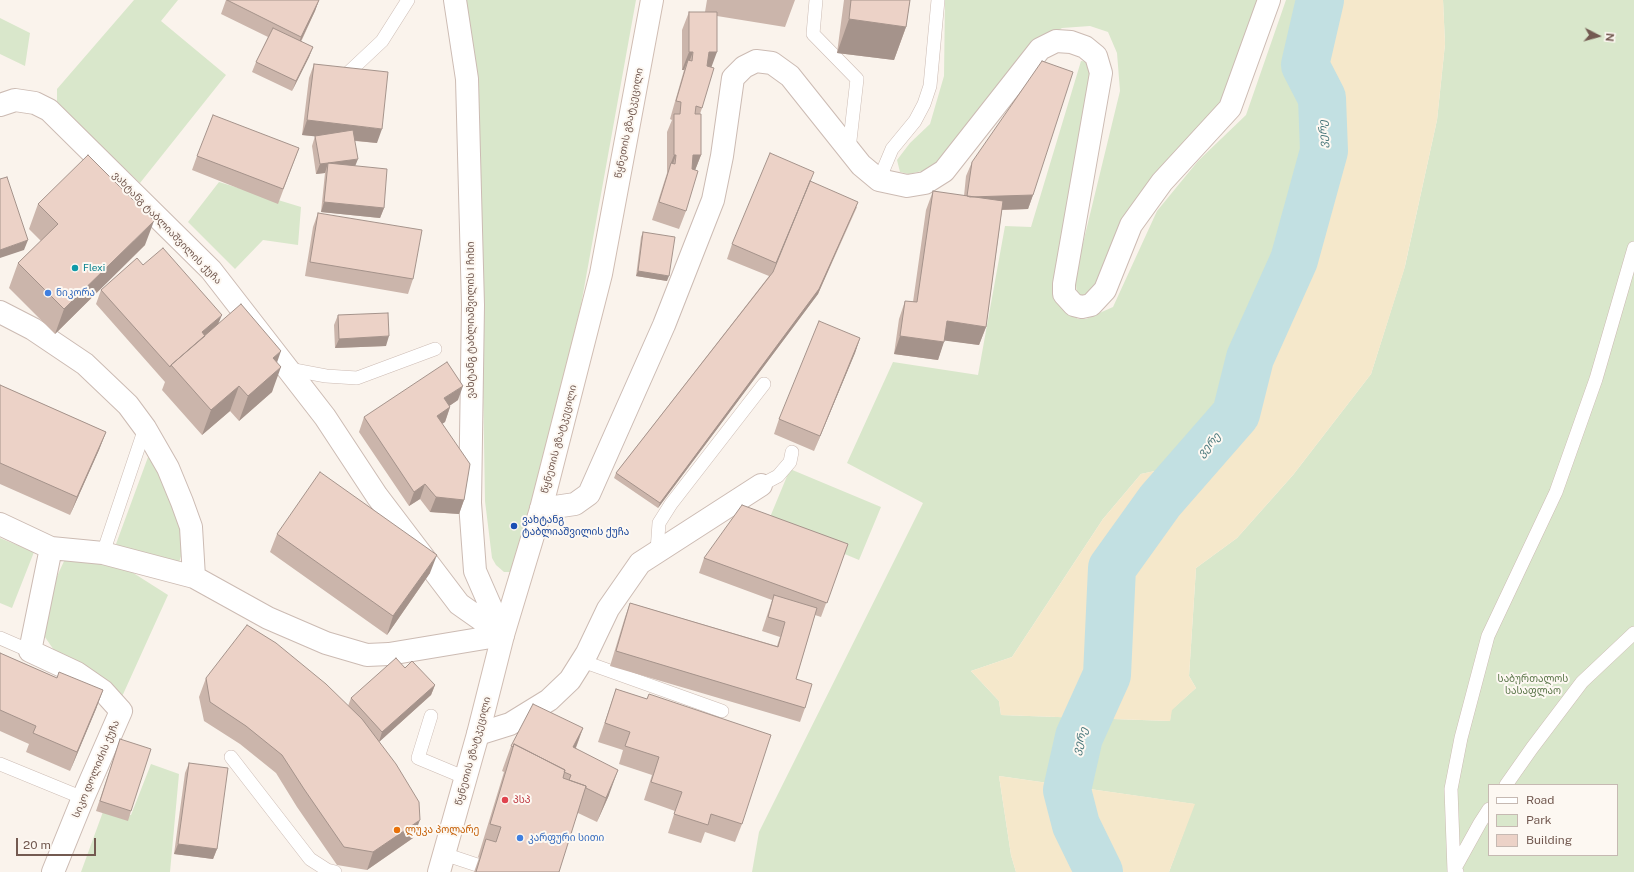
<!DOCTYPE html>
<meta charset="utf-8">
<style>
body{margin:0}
#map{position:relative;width:1634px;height:872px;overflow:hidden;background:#faf3ec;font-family:"Public Sans",sans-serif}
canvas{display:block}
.legend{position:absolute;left:1488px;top:784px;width:130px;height:72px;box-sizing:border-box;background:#fdf8f2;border:1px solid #c6b9b2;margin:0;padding:5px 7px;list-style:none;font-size:12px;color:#735a51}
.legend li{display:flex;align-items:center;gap:8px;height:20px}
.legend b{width:20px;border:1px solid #c6b9b2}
.north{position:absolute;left:1578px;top:16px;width:40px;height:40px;-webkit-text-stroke:3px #fdf8f2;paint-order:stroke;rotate:96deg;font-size:11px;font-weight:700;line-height:16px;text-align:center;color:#735a51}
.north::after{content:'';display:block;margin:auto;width:14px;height:18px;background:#735a51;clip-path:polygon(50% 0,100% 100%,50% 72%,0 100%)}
.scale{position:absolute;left:16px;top:838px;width:80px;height:18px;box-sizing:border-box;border:2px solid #735a51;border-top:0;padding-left:5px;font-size:12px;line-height:14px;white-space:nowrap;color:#735a51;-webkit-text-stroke:3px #fdf8f2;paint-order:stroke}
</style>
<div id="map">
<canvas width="1634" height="872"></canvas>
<ul class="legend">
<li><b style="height:5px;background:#fff"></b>Road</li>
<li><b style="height:11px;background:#d9e7cb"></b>Park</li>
<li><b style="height:11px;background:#ecd2c7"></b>Building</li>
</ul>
<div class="north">N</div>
<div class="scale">20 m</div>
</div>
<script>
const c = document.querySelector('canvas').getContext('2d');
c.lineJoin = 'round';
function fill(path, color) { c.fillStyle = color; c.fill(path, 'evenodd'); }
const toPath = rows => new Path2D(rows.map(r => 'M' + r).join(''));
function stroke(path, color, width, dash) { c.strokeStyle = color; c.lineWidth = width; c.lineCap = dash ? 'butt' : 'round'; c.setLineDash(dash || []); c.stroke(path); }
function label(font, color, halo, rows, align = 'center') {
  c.font = font + ' "Public Sans","Noto Sans Georgian",sans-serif'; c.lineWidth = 4; c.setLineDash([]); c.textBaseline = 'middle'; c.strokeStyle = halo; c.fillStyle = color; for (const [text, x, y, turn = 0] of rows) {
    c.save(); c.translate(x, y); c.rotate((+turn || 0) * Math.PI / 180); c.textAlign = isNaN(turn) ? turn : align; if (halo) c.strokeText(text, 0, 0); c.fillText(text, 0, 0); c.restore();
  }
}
fill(toPath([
 [134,0,178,0,161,21,226,75,140,183,57,104,57,89],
 [464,0,636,0,581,305,516,570,510,572,504,572,496,565,492,558,485,501,482,323],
 [945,0,1261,0,1223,107,1097,294,1088,298,1077,294,1075,276,1120,91,1117,53,1108,32,1090,26,1062,28,1043,41,935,168,909,174,900,172,897,160,910,143,930,124,944,76],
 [1286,0,1310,0,1293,70,1304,94,1313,129,1304,200,1288,242,1231,347,1223,412,1196,445,1183,465,1141,474,1103,519,1012,657,971,671,999,701,1001,715,1170,721,1171,710,1196,688,1189,676,1196,568,1237,538,1293,475,1371,374,1405,266,1437,120,1445,44,1443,0,1634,0,1634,872,1169,872,1194,804,999,776,1011,855,1016,872,752,872,759,832,923,503,847,463,893,362,978,375,1005,226,1031,227,1081,61,1091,62,1067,310,1078,319,1086,319,1113,307,1157,211,1198,161,1246,115],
 [1489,785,1617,785,1617,855,1489,855],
 [0,18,30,33,25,66,0,54],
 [219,182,301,207,298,245,263,240,235,269,188,222],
 [151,449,186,540,173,582,116,544],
 [790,469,881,507,859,560,768,522],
 [0,538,34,552,12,608,0,603],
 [105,555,168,595,120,701,56,653,40,630,42,609,65,559],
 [151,764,179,774,170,872,81,872,104,809,131,815]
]), '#d9e7cb');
fill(toPath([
 [1310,0,1443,0,1445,44,1437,120,1404,270,1371,374,1293,475,1237,538,1196,568,1189,676,1196,688,1172,710,1170,721,1001,715,999,701,971,671,1012,657,1103,519,1141,474,1182,465,1196,445,1223,412,1231,347,1288,242,1304,200,1313,129,1304,94,1293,70],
 [999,776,1195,804,1169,872,1016,872,1011,855]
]), '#f5e8cb');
stroke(toPath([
 [1099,872,1076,825,1067,790,1079,737,1107,675,1112,568,1160,501,1236,414,1250,358,1294,260,1324,151,1322,98,1305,65,1320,0]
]), '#c2e0e2', 48);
const lane = toPath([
 [816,0,813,34,857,79,849,149],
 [349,72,382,41,408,0],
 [879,180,892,149,915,121,924,104,930,86,938,0],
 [289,369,326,376,357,378,435,349],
 [761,485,778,476,790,462,792,452],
 [657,551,659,523,671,504,764,384],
 [103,553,145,428],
 [0,638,30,651],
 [582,661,722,711],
 [431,716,418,758,466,778],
 [231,757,310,859,327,870,335,872],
 [0,764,83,798],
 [1506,785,1532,748,1582,682,1634,633],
 [444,854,486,868],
 [1454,870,1480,823,1489,809],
 [1457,872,1454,871,1451,789,1461,738,1488,636,1556,492,1596,379,1634,248]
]);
const street = toPath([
 [455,0,467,79,473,305,470,503,475,571,503,635],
 [0,105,15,100,35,103,49,110,211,270,325,417,377,496,459,604,503,635],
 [0,312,33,329,85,364,128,405,145,428,168,468,182,502,191,527,194,577],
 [541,509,575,504,589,494,664,325,713,200,722,156,733,78,744,67,756,61,772,63,790,76,861,165,879,180,907,186,925,183,944,171,1040,49,1056,41,1071,42,1085,47,1096,56,1101,73,1064,284,1064,294,1074,305,1082,307,1091,305,1105,290,1131,225,1162,182,1230,108,1269,0],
 [0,524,51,548,103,553,194,577,268,618,326,643,367,655,389,654,503,635],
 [51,548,30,651,77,673,103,691,121,711,83,798,53,872],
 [478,734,510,724,549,700,570,680,587,653,608,609,640,563,761,485]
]);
const secondary = toPath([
 [439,872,478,734,503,635,541,509,601,274,652,0]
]);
stroke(lane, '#ccbbb3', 14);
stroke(street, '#ccbbb3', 24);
stroke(secondary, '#d0bdb3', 24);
stroke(lane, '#fff', 13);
stroke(street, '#fff', 22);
stroke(secondary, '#fff', 22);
fill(toPath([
 [226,0,319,0,315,11,301,42,313,47,309,57,292,91,252,72,256,62,268,37,221,14],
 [707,0,795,0,785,27,717,16,711,67,702,108,700,114,701,155,695,170,686,211,679,229,652,220,667,173,667,132,672,120,670,119,684,70,682,70,682,30,689,12,705,12],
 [844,0,910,0,906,27,894,60,837,53],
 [314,64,377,143,355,141,355,166,384,208,380,218,321,212,325,173,316,174,312,146,315,136,302,135,309,78],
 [299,148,278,204,192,170,197,156],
 [972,162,1033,195,1028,209,1002,210,986,327,979,345,944,340,938,360,894,354,899,319,905,301,913,302,926,210,933,191,964,196,966,176],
 [810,181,857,207,818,294,658,508,614,478,616,473,769,276,727,259,732,244],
 [38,204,145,245,55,334,9,288,18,263,41,241,29,229],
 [318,213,413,279,408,294,305,276,313,227],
 [643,232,667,281,636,276,641,237],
 [143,265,218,324,277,363,272,392,239,421,230,411,202,435,162,390,165,382,96,304,101,290],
 [338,315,386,346,335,348,334,325],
 [860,338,855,353,814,451,774,434,779,419],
 [0,385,106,432,99,450,70,515,0,484],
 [458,400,449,406,450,407,445,422,442,423,464,500,459,514,430,512,420,499,409,506,359,432,364,417],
 [277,534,430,573,387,635,270,552],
 [848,544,821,617,815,615,796,679,805,708,800,722,610,666,625,617,630,603,777,646,780,637,762,631,772,600,699,573,704,558],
 [0,653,57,678,103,690,96,709,70,771,26,752,29,744,0,731],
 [405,668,435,685,431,695,379,742,413,838,367,870,337,865,297,807,276,773,240,744,204,721,199,697,206,678,348,706,351,698],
 [616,689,647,699,649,694,742,824,735,842,705,832,701,843,668,833,675,811,644,800,652,775,619,764,623,750,598,742],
 [583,728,576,748,609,795,597,822,578,813,476,872,474,872,479,858,478,857,504,772,502,771,511,746],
 [120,739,131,811,128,821,96,811],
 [189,763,217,849,213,859,174,854,185,773]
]), '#cbb5ab');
fill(toPath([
 [319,0,315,11,296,51,301,37],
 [849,19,906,27,894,60,837,53],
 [313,47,309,57,292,91,296,81],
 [689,52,693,52,686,70,688,60,684,70,682,70],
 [709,52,717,52,710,71,702,71],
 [307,120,382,129,377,143,302,135],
 [674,155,676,155,670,173,671,163,667,173],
 [693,155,701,155,694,173,687,174],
 [358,159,354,169,328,163],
 [328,163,325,173,316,174,320,164],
 [1033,195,1028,209,961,211,967,197],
 [324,202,384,208,380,218,321,212],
 [858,202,818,294,658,508,660,503],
 [154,221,145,245,55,334,64,309],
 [28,240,24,250,0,258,0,250],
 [638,271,669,276,667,281,636,276],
 [222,315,216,329,204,340,202,332],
 [947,321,986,327,979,345,940,340],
 [389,336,386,346,335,348,339,339],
 [900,336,944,342,938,360,894,354],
 [860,338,855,353,814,451,820,436],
 [281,351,273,374,281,367,272,392,239,421,248,396,273,358],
 [239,386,230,411,202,435,211,410],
 [463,386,458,400,439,413,444,398],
 [450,407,445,422,432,431,437,416],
 [106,432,99,450,70,515,77,497],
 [425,484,420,499,409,506,414,492],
 [436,497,464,500,459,514,430,512],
 [437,555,430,573,387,635,393,616],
 [435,685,431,695,379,742,382,732],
 [103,690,96,709,70,771,77,752],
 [583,728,574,752,573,747],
 [618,770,609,795,597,822,606,798],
 [420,820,413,838,367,870,373,852],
 [178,844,217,849,213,859,174,854]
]), '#a5938b');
const building = toPath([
 [227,0,319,0,301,37,227,0],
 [851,0,910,0,906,27,849,19,851,0],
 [689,12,717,12,717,52,709,52,707,66,714,68,702,108,696,106,695,114,701,114,701,155,693,155,692,169,698,171,686,211,659,202,671,163,675,164,676,155,674,155,674,114,680,114,681,102,676,101,688,60,692,61,693,52,689,52,689,12],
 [273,28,313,47,296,81,256,62,273,28],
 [1042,61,1073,72,1033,195,970,197,967,196,972,162,1042,61],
 [314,64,388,72,382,129,307,120,314,64],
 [213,115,299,148,283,189,197,156,213,115],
 [353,130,358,159,328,163,387,169,384,208,324,202,328,163,320,164,315,136,353,130],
 [770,153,814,172,776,263,732,244,770,153],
 [88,155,154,221,64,309,18,263,58,224,38,204,88,155],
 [7,177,28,240,0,250,0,179,7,177],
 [810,181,858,202,819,289,660,503,616,473,773,272,810,181],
 [933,191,1003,201,986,327,947,321,944,342,900,336,905,301,917,302,933,191],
 [318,213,422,230,413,279,310,262,318,213],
 [643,232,675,237,669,276,638,271,643,232],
 [163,248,222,315,202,332,205,336,171,365,170,367,101,290,137,258,143,265,163,248],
 [241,304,281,351,273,358,281,367,248,396,239,386,211,410,171,365,241,304],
 [388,313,389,336,339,339,338,315,388,313],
 [819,321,860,338,820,436,779,419,819,321],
 [447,362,463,386,444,398,450,407,437,416,470,464,464,500,436,497,425,484,414,492,364,417,447,362],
 [0,385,106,432,77,497,0,463,0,385],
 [320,472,437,555,393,616,277,534,320,472],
 [742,505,848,544,827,603,704,558,742,505],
 [774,595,817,608,796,679,812,684,805,708,616,651,630,603,778,647,785,622,768,617,774,595],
 [247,625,276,643,326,684,362,719,396,764,419,802,420,820,373,852,344,847,304,789,282,755,246,726,210,702,206,678,247,625],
 [0,653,57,678,59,672,103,690,77,752,33,733,36,726,0,710,0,653],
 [396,658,405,668,412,661,435,685,382,732,351,698,396,658],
 [616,689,647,699,649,694,771,735,742,824,711,814,708,825,674,814,682,792,651,782,659,757,625,746,630,732,605,723,616,689],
 [533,704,583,728,573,747,618,770,606,798,586,788,586,786,569,780,571,775,564,772,565,770,514,744,513,747,511,746,533,704],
 [120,739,151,749,131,811,100,801,120,739],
 [514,744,565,770,563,778,586,786,559,872,476,872,486,839,496,842,501,827,490,824,514,744],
 [189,763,228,768,217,849,178,844,189,763]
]);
fill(building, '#ecd2c7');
stroke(building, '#a5938b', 1);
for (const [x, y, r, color] of [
 [75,268,4,"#0f9aa8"],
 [48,293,4,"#3f7fe0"],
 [514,526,4,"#1a4fb4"],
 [505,800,4,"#e0444e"],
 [397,830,4,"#e8710a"],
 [520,838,4,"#3f7fe0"]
]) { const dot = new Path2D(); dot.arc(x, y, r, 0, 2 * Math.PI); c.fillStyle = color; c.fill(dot); stroke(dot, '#fdf8f2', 1.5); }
label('10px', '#735a51', '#fdf8f2', [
 ["წყნეთის გზატკეცილი",629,123,-79],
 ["ვახტანგ ტაბლიაშვილის ქუჩა",167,228,46],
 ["ვახტანგ ტაბლიაშვილის I ჩიხი",471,320,-90],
 ["წყნეთის გზატკეცილი",559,439,-75],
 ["წყნეთის გზატკეცილი",473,751,-75],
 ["სიკო დოლიძის ქუჩა",96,769,-67]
]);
label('10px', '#0d838f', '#fdf8f2', [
 ["Flexi",83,268]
], 'left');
label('10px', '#366cbe', '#fdf8f2', [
 ["ნიკორა",56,293],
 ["კარფური სითი",528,838]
], 'left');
label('10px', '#164399', '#fdf8f2', [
 ["ვახტანგ",522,520],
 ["ტაბლიაშვილის ქუჩა",522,532]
], 'left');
label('10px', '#5c774b', '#fdf8f2', [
 ["საბურთალოს",1533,679],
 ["სასაფლაო",1533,691]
]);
label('10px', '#be3a42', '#fdf8f2', [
 ["პსპ",513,800]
], 'left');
label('10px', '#c56008', '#fdf8f2', [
 ["ლუკა პოლარე",405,830]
], 'left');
label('italic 11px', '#4a787c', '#fdf8f2', [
 ["ვერე",1323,134,-91],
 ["ვერე",1209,445,-49],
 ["ვერე",1080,741,-72]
]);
</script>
